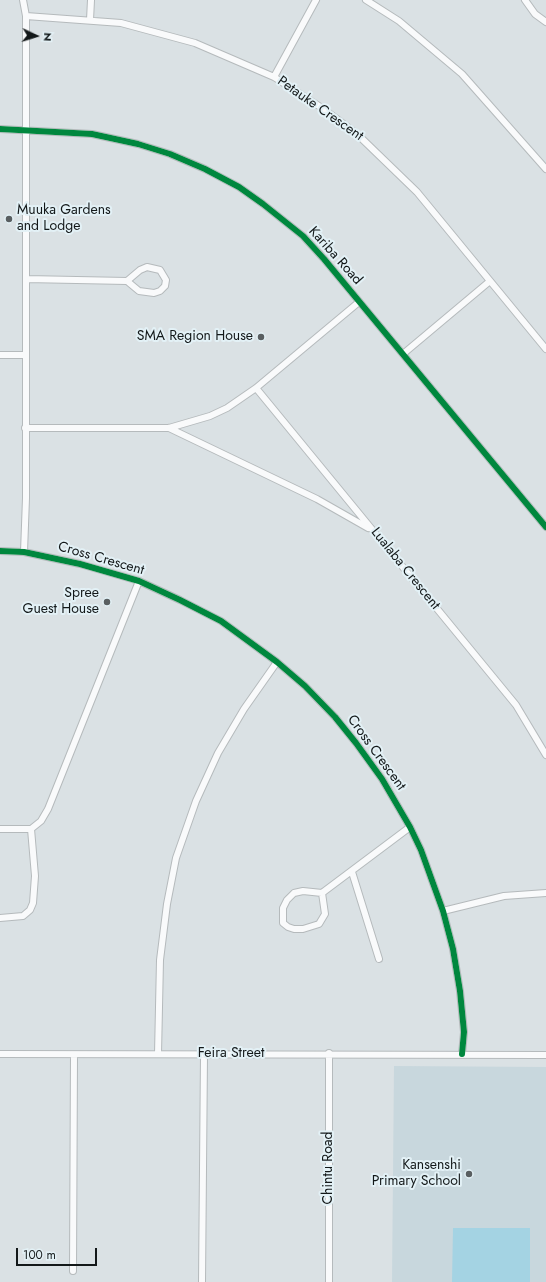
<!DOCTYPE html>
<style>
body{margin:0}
#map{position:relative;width:546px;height:1282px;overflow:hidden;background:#dae1e4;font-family:Jost,sans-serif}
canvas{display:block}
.north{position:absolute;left:16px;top:16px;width:40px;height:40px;-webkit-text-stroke:3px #e3f1f6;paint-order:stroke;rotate:94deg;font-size:11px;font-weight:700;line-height:16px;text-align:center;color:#131819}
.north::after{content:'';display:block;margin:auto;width:14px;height:18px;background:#131819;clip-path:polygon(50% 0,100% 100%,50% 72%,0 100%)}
.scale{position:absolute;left:16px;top:1248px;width:81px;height:18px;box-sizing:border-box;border:2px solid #131819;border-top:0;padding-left:5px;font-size:12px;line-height:14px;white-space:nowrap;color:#131819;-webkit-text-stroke:3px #e3f1f6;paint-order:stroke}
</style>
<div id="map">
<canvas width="546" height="1282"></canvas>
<div class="north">N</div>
<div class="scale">100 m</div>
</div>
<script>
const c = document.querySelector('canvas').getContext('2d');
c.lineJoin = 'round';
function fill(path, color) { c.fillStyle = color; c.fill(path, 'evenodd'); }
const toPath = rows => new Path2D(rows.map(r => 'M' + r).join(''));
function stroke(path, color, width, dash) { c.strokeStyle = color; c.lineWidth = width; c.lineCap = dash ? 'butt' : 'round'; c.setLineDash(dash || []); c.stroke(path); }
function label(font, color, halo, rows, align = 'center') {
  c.font = font + ' Jost,sans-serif'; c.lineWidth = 4; c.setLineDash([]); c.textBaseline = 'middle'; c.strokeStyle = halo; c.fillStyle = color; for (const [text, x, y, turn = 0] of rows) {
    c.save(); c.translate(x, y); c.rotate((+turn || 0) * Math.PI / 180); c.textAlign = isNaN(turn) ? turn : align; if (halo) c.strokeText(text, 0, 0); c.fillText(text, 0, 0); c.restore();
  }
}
fill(toPath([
 [394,1066,546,1067,546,1282,392,1282]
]), '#c8d7dd');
fill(toPath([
 [453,1228,530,1228,530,1282,452,1282]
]), '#a4d3e3');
const street = toPath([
 [23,0,26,16,121,23,195,43,274,77,322,108,357,134,417,192,546,349],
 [366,0,399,21,462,74,546,169],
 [525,0,535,14,546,22],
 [90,20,91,0],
 [274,77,316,0],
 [0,129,92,134,138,144,170,154,205,169,239,187,263,204,303,236,324,259,546,527],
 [26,279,127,281,139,291,154,293,160,291,165,286,166,280,160,270,147,267,140,270,127,281],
 [403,354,490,281],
 [0,355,25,355],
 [256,388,516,705,546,755],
 [25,428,169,428,210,416,227,408,256,388,359,302],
 [169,428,317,499,368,528],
 [0,551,24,552,80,564,139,581,180,600,221,621,277,662,305,686,335,717,356,743,382,779,410,827,421,850,443,911,453,949,460,991,464,1032,462,1054],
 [24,552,26,498,26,16],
 [0,829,31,829,41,821,48,809,139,581],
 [352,872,379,959],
 [322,893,325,914,319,924,303,929,294,929,288,927,283,923,283,908,287,900,294,893,303,891,322,893,410,827],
 [443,911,504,896,546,893],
 [0,918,23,916,30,910,33,903,35,876,31,829],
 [329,1053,329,1282],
 [0,1054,546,1055],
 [158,1054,160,960,167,904,176,858,196,801,218,753,244,709,277,662],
 [73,1271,74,1055],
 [202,1282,204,1055]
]);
stroke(street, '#b5babc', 8);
stroke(street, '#f9fafb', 6);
stroke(toPath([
 [0,129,92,134,138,144,170,154,205,169,239,187,263,204,303,236,324,259,546,527],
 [0,551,24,552,80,564,139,581,180,600,221,621,277,662,305,686,335,717,356,743,382,779,410,827,421,850,443,911,453,949,460,991,464,1032,462,1054]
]), '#00873e', 6);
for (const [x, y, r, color] of [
 [9,219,4,"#595e60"],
 [261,337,4,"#595e60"],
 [107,602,4,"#595e60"],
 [469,1174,4,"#595e60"]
]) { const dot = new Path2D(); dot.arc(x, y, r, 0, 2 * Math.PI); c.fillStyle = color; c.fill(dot); stroke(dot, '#e3f1f6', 1.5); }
label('14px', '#131819', '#e3f1f6', [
 ["Petauke Crescent",320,109,35],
 ["Kariba Road",335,256,48],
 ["Cross Crescent",101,559,16],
 ["Lualaba Crescent",405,569,51],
 ["Cross Crescent",376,753,54],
 ["Feira Street",231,1054],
 ["Chintu Road",329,1168,-90]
]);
label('14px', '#131819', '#e3f1f6', [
 ["Muuka Gardens",17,211,"left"],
 ["and Lodge",17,227,"left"],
 ["SMA Region House",253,337],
 ["Spree",99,594],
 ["Guest House",99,610],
 ["Kansenshi",461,1166],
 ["Primary School",461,1182]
], 'right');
</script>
